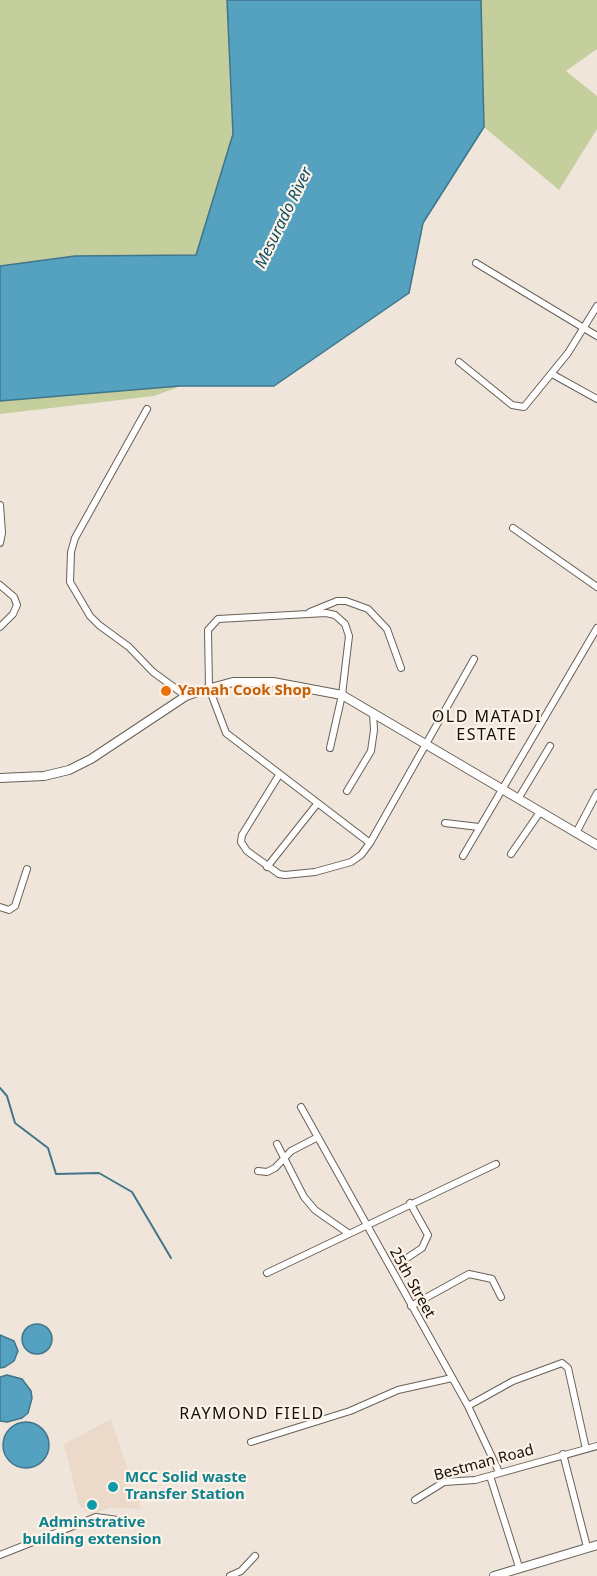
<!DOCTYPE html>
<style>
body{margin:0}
canvas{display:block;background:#f0e5da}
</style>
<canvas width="597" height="1576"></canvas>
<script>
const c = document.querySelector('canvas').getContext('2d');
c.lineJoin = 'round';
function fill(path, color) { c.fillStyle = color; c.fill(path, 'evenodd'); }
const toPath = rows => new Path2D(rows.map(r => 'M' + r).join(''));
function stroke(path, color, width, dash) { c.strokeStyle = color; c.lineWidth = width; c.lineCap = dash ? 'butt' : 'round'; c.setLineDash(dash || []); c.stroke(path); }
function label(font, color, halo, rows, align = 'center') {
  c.font = font + ' "Noto Sans",sans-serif'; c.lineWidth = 4.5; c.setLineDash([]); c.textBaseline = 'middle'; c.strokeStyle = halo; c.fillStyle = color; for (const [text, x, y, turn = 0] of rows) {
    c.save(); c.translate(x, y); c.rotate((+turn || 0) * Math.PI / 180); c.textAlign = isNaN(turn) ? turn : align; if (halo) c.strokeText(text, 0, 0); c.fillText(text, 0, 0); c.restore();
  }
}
fill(toPath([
 [111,1419,141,1509,109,1508,92,1515,79,1505,64,1444]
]), '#ebdac9');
fill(toPath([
 [0,0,227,0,233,134,196,255,75,256,0,266],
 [481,0,597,0,597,49,566,71,597,96,597,129,559,190,484,127],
 [181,386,154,396,0,414,0,401]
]), '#c5ce9d');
const water = toPath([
 [227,0,481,0,484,127,423,223,409,293,274,386,180,386,0,401,0,266,75,256,196,255,233,134,227,0],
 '22 1339a15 15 0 1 1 30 0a15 15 0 1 1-30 0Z',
 [0,1335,14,1341,18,1351,14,1361,5,1367,0,1368,0,1335],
 [7,1375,22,1379,31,1391,32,1398,28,1413,22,1418,7,1422,0,1421,0,1377,7,1375],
 '3 1445a23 23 0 1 1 46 0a23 23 0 1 1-46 0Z'
]);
fill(water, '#54a1c0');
stroke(water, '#40758a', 1.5);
stroke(toPath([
 [0,1088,7,1096,15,1123,48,1148,56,1174,99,1173,132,1192,171,1258]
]), '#40758a', 2);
const street = toPath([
 [476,263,597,336],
 [459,362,512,405,524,407,568,353,597,306],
 [552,374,597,399],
 [147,409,75,538,71,552,70,582,90,616,99,625,129,647,153,672,186,696],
 [0,505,2,533,0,543],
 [513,528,597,587],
 [0,585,14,597,17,605,13,614,0,627],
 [310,612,337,601,346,601,368,609,387,629,401,668],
 [279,775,242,835,241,842,247,851,279,874,285,875,315,872,351,862,361,855,370,843,226,733,209,688,208,630,218,619,326,613,335,615,345,624,349,636,342,695,330,748],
 [347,791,371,751,374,730,373,713],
 [518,799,550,746],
 [445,823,479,827],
 [576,833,597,793],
 [370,843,474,659],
 [511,854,540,812],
 [463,856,597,628],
 [267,867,317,804],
 [0,907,9,910,15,906,27,869],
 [301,1107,468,1406,499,1472],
 [277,1144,304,1197,315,1210,348,1233],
 [258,1171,267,1172,275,1168,291,1151,318,1137],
 [407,1258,422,1248,428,1235,410,1203],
 [267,1273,496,1164],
 [411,1306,469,1274,492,1279,501,1297],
 [468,1406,513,1381,562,1363,568,1368,586,1449],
 [251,1442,350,1411,398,1390,452,1378],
 [563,1454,587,1547],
 [490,1476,519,1567],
 [415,1500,444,1482,475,1480,597,1446],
 [0,1555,96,1517,139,1523],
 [230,1576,241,1571,255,1556]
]);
const secondary = toPath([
 [0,778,44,776,69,770,91,759,186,696,200,691,233,682,273,682,342,695,597,845],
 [494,1576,597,1545]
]);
stroke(street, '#696056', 8);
stroke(secondary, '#696056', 10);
stroke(street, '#fff', 6);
stroke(secondary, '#fff', 8);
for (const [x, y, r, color] of [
 [166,691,6,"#e8710a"],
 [113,1487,6,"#0f9aa8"],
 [92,1505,6,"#0f9aa8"]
]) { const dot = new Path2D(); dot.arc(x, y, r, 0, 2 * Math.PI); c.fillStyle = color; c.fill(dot); stroke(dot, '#fdf2e7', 2); }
label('bold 15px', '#c56008', '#fdf2e7', [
 ["Yamah Cook Shop",178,691]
], 'left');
label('15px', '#130f0b', '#fdf2e7', [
 ["25th Street",412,1283,61],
 ["Bestman Road",484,1463,-15]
]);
label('bold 15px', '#0d838f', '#fdf2e7', [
 ["MCC Solid waste",125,1478],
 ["Transfer Station",125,1495],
 ["Adminstrative",92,1523,"center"],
 ["building extension",92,1540,"center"]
], 'left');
label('italic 16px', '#0c4d64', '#fdf2e7', [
 ["Mesurado River",284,218,-64]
]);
c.letterSpacing = '1.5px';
label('16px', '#130f0b', '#fdf2e7', [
 ["OLD MATADI",487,717],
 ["ESTATE",487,735],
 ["RAYMOND FIELD",252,1414]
]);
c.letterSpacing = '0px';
</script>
